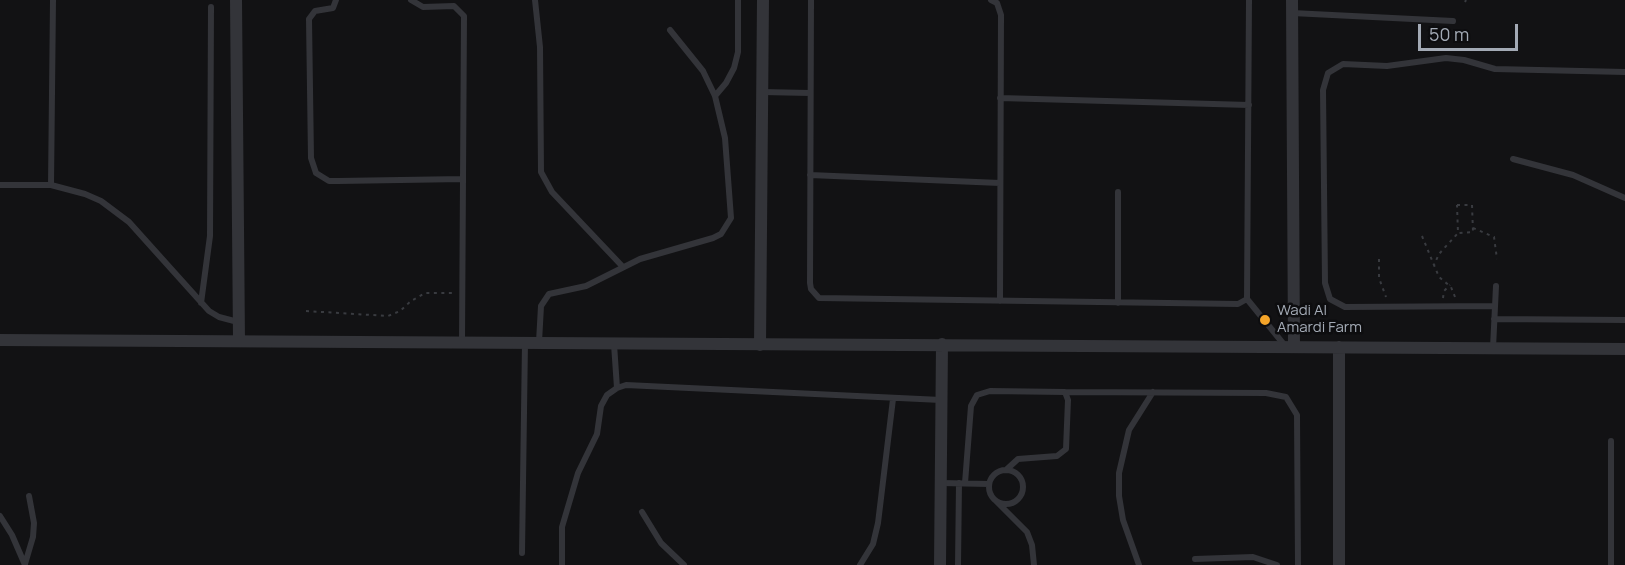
<!DOCTYPE html>
<style>
body{margin:0}
#map{position:relative;width:1625px;height:565px;overflow:hidden;background:#121214;font-family:Manrope,sans-serif}
canvas{display:block}
.scale{position:absolute;left:1418px;top:24px;width:100px;height:27px;box-sizing:border-box;border:3px solid #a3aab5;border-top:0;padding-left:8px;font-size:18px;line-height:21px;white-space:nowrap;color:#a3aab5;-webkit-text-stroke:4px #0d0d0f;paint-order:stroke}
</style>
<div id="map">
<canvas width="1625" height="565"></canvas>
<div class="scale">50 m</div>
</div>
<script>
const c = document.querySelector('canvas').getContext('2d');
c.lineJoin = 'round';
const toPath = rows => new Path2D(rows.map(r => 'M' + r).join(''));
function stroke(path, color, width, dash) { c.strokeStyle = color; c.lineWidth = width; c.lineCap = dash ? 'butt' : 'round'; c.setLineDash(dash || []); c.stroke(path); }
function label(font, color, halo, rows, align = 'center') {
  c.font = font + ' Manrope,sans-serif'; c.lineWidth = 5; c.setLineDash([]); c.textBaseline = 'middle'; c.strokeStyle = halo; c.fillStyle = color; for (const [text, x, y, turn = 0] of rows) {
    c.save(); c.translate(x, y); c.rotate((+turn || 0) * Math.PI / 180); c.textAlign = isNaN(turn) ? turn : align; if (halo) c.strokeText(text, 0, 0); c.fillText(text, 0, 0); c.restore();
  }
}
stroke(toPath([
 [1465,2,1466,0],
 [1457,205,1472,205,1473,232,1458,233,1457,205],
 [1473,228,1494,237,1497,259],
 [1422,236,1434,265],
 [1379,259,1379,278,1386,297],
 [1455,297,1451,287,1439,277,1434,265,1439,254,1458,233],
 [1443,298,1444,291,1450,285],
 [306,311,388,316,400,311,411,301,425,293,454,293]
]), '#393b40', 2, [3, 4.5]);
stroke(toPath([
 [336,0,333,8,315,11,309,19,311,158,316,173,329,181,338,181,463,179],
 [411,0,423,7,454,6,464,16,462,341],
 [535,0,540,47,541,172,552,192,623,267],
 [811,0,810,283,811,289,819,298,1238,304,1247,299],
 [991,0,997,3,1001,15,1000,301],
 [1292,13,1453,21],
 [762,92,810,93],
 [715,96,726,83,734,68,738,52,738,0],
 [1000,98,1249,105],
 [1513,159,1573,175,1625,198],
 [810,175,1000,183],
 [0,185,51,185,85,194,101,201,129,222,209,311,219,317,238,322],
 [51,185,53,0],
 [1247,299,1249,0],
 [1247,299,1286,347],
 [201,303,210,236,211,7],
 [1118,303,1118,192],
 [1495,306,1345,307,1330,299,1325,283,1323,90,1328,73,1343,64,1387,66,1446,58,1464,60,1495,69,1625,72],
 [1494,319,1625,320],
 [539,342,541,306,549,294,586,286,640,259,713,238,721,234,731,218,725,138,715,96,703,71,670,30],
 [614,344,617,388],
 [1493,348,1496,286],
 [1065,392,1266,393,1286,397,1297,415,1298,565],
 '989 487a17 17 0 1 1 34 0a17 17 0 1 1-34 0Z',
 [941,483,989,484],
 [965,483,971,406,977,395,990,391,1065,392,1068,400,1066,449,1057,456,1018,459,1006,470],
 [996,501,1027,532,1032,545,1034,565],
 [642,512,661,543,684,565],
 [0,516,12,535,25,565],
 [522,553,525,342],
 [1195,559,1253,557,1277,565],
 [25,564,33,537,34,523,29,496],
 [562,565,562,527,578,473,597,434,601,406,607,395,617,388,626,385,941,400],
 [860,565,873,544,878,523,893,399],
 [958,565,959,483],
 [1139,565,1123,520,1119,496,1119,473,1129,430,1153,392],
 [1611,565,1611,441]
]), '#333439', 6);
stroke(toPath([
 [236,0,239,340],
 [1292,0,1294,347],
 [0,340,1625,349],
 [760,345,763,0],
 [940,565,942,344],
 [1339,565,1339,347]
]), '#333439', 12);
for (const [x, y, r, color] of [
 [1265,320,6,"#f4a429"]
]) { const dot = new Path2D(); dot.arc(x, y, r, 0, 2 * Math.PI); c.fillStyle = color; c.fill(dot); stroke(dot, '#0d0d0f', 2); }
label('15px', '#a3aab5', '#0d0d0f', [
 ["Wadi Al",1277,311],
 ["Amardi Farm",1277,328]
], 'left');
</script>
